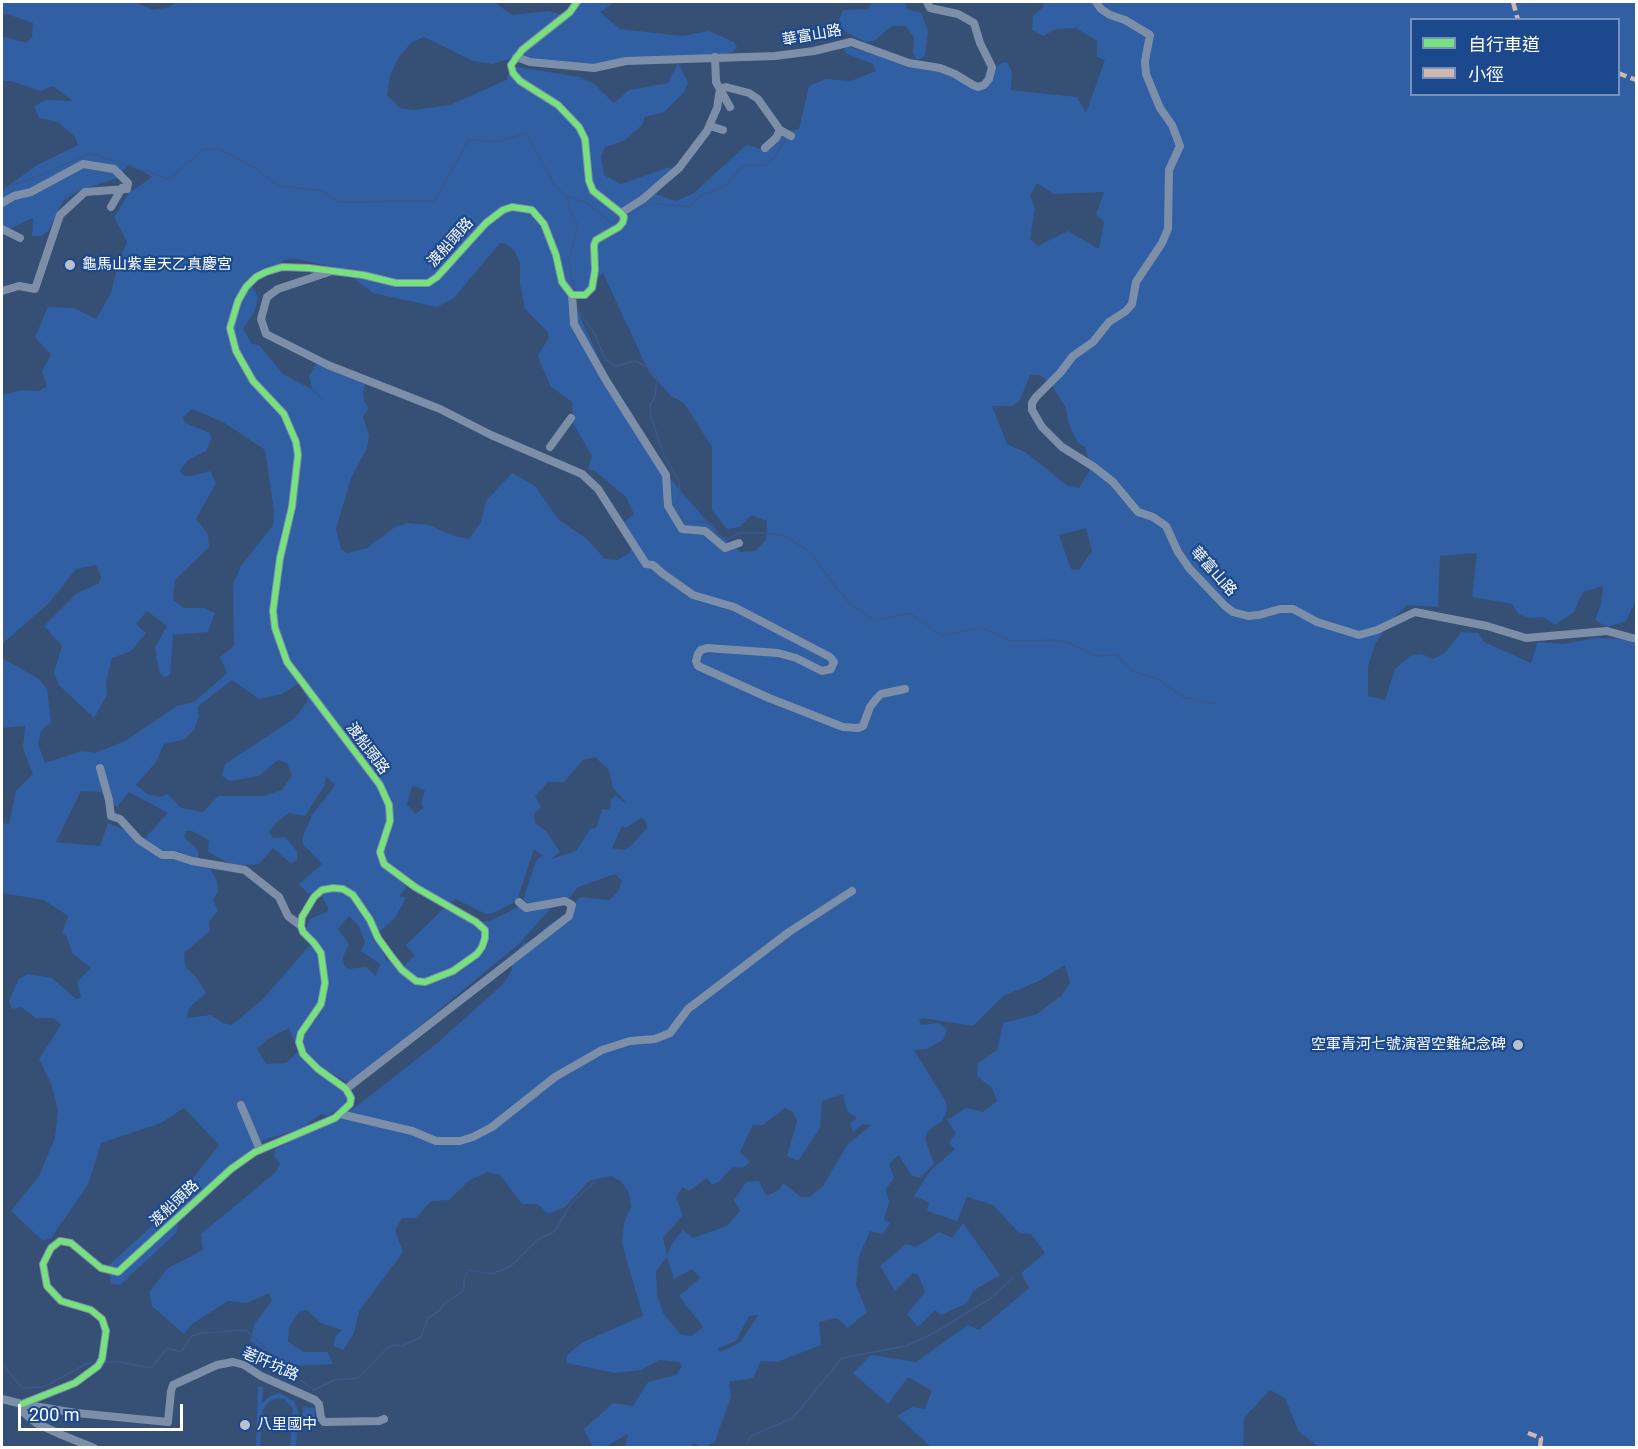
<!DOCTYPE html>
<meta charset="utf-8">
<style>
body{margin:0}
#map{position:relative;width:1638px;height:1449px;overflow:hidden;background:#364f74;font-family:Roboto,"Noto Sans TC",sans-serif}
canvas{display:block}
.frame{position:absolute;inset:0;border:3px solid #fff;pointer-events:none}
.legend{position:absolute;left:1410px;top:18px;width:210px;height:78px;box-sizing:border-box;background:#1c498e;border:2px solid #7792bb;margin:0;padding:8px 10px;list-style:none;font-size:18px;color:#fff}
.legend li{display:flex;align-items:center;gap:12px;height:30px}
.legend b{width:30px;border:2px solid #7792bb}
.scale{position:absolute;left:18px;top:1404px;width:165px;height:27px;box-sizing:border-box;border:3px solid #fff;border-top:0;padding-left:8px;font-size:18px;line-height:21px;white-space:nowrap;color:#fff;-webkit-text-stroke:4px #1c498e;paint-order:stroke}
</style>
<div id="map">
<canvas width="1638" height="1449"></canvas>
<div class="frame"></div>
<ul class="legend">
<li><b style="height:8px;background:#77e17e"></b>自行車道</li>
<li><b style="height:8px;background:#d1b7ad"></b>小徑</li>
</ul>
<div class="scale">200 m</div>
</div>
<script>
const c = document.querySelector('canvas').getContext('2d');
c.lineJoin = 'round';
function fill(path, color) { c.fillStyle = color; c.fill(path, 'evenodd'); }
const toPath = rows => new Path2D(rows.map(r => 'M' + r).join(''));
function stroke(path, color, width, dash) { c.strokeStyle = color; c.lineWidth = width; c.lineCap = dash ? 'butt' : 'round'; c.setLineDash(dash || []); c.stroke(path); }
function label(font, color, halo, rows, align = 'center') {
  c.font = font + ' Roboto,"Noto Sans TC",sans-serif'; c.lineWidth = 4.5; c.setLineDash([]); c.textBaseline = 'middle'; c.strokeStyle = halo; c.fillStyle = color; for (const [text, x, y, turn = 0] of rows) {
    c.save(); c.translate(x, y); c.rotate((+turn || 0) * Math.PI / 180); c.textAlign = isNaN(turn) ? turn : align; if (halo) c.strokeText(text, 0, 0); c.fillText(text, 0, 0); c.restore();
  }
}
fill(toPath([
 [2,2,134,2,154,10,169,7,176,2,494,2,512,15,548,11,566,16,573,2,615,2,600,12,620,29,682,36,709,31,734,42,737,47,733,52,713,57,687,55,599,67,546,65,529,58,516,57,492,64,473,61,424,37,412,42,399,57,390,76,387,95,400,108,414,110,450,105,506,80,512,68,517,67,580,77,593,83,614,103,629,90,668,83,678,63,688,83,684,92,664,112,645,117,642,125,624,141,605,147,601,156,604,175,621,184,670,167,673,170,658,186,655,194,676,201,694,193,744,147,748,145,761,149,777,131,787,132,799,129,809,86,826,79,851,81,876,71,873,64,847,54,844,50,846,46,922,69,945,69,980,88,995,68,1003,62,1008,63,1012,72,1011,90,1077,97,1086,113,1105,60,1097,57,1097,41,1076,28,1056,29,1043,36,1032,30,1033,16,1044,6,1042,2,1636,2,1636,600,1626,621,1607,627,1595,620,1601,604,1603,586,1583,592,1574,612,1555,625,1543,617,1530,618,1518,614,1512,604,1472,597,1477,553,1440,556,1438,607,1407,605,1392,620,1375,644,1368,667,1368,696,1385,700,1395,669,1410,656,1422,654,1433,659,1446,652,1461,632,1478,633,1484,642,1531,663,1538,642,1563,644,1596,638,1626,639,1636,644,1636,1447,1319,1447,1299,1432,1285,1398,1270,1390,1244,1418,1243,1447,931,1447,897,1416,912,1407,925,1409,932,1391,908,1377,888,1404,853,1373,871,1355,916,1362,968,1325,979,1330,1029,1288,1021,1273,1045,1253,1031,1234,1019,1233,993,1205,967,1197,957,1221,927,1211,929,1202,914,1196,930,1171,955,1149,949,1143,956,1133,947,1120,966,1108,983,1112,997,1101,992,1088,977,1076,978,1063,997,1050,1003,1023,1037,1014,1062,995,1070,982,1065,965,1037,982,1003,996,973,1026,923,1018,919,1020,921,1025,939,1023,947,1030,943,1040,927,1049,914,1050,946,1102,947,1110,942,1121,928,1131,925,1139,934,1164,920,1178,911,1175,899,1155,889,1164,894,1178,886,1189,889,1202,884,1220,890,1223,883,1234,870,1231,859,1256,856,1285,867,1312,848,1328,837,1318,819,1322,821,1345,777,1362,761,1361,753,1378,729,1382,731,1397,721,1424,715,1442,705,1447,700,1447,694,1443,690,1447,625,1447,628,1434,605,1447,593,1447,584,1429,613,1403,633,1406,648,1382,676,1375,682,1366,679,1362,660,1360,641,1370,615,1373,567,1363,567,1355,583,1342,643,1316,622,1244,624,1223,631,1207,629,1193,621,1181,611,1176,589,1181,565,1207,548,1214,538,1204,522,1204,500,1175,487,1172,470,1180,449,1200,431,1201,416,1218,402,1218,395,1230,403,1252,359,1311,354,1333,343,1350,334,1346,335,1337,342,1330,321,1323,307,1310,299,1312,289,1327,288,1342,304,1352,328,1352,333,1364,289,1366,250,1341,255,1323,272,1301,269,1293,247,1303,228,1301,192,1324,184,1334,152,1306,149,1292,168,1268,203,1250,201,1234,276,1172,280,1163,274,1157,275,1149,345,1115,435,1045,503,984,512,970,512,956,523,944,535,938,548,925,566,914,580,897,609,900,619,890,622,881,615,874,578,887,568,900,550,909,521,942,350,1084,321,1067,304,1049,296,1046,289,1028,268,1039,257,1049,266,1064,286,1063,300,1050,341,1086,347,1098,344,1105,328,1116,321,1114,302,1128,262,1141,180,1210,177,1232,120,1285,111,1284,108,1266,165,1214,219,1145,184,1108,161,1123,101,1143,88,1185,51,1238,43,1241,11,1211,39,1176,55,1138,58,1110,51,1083,39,1059,61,1025,54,1018,36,1018,21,1007,12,1009,9,1001,19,979,28,974,52,978,76,999,81,998,77,982,91,968,73,954,66,936,62,933,68,916,44,900,2,893,2,823,9,824,16,791,33,774,23,748,25,726,2,728,2,658,39,679,47,689,51,722,41,731,38,744,45,763,82,751,95,753,125,741,177,706,194,702,227,673,220,657,234,646,233,584,241,566,273,525,274,511,265,450,223,422,192,409,183,417,185,423,210,433,211,439,206,451,188,460,180,471,184,476,191,476,210,471,216,483,196,519,208,534,209,547,175,580,173,600,184,608,204,608,215,613,208,632,173,635,170,675,164,677,159,672,155,647,167,626,147,611,136,624,146,633,131,651,112,658,106,682,107,695,94,718,59,685,54,673,62,646,44,626,77,593,99,583,101,577,96,565,76,569,49,603,2,644,2,395,22,390,39,391,47,386,42,371,51,355,35,337,48,307,74,308,96,319,111,293,119,260,127,242,114,217,129,193,152,177,129,164,117,178,78,191,63,201,48,231,41,236,32,236,33,218,7,230,2,231,2,190,37,165,78,145,75,137,58,122,39,118,34,106,46,100,73,101,53,86,41,91,11,81,2,81,2,38,6,37,26,43,32,37,33,23,7,14,2,14],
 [1412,20,1618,20,1618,94,1412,94],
 [1037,183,1054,194,1104,192,1096,214,1104,222,1099,249,1068,231,1038,246,1030,239,1035,208,1030,196],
 [500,243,506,244,515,251,520,264,520,284,525,309,548,332,549,338,538,355,540,362,551,387,572,402,573,423,592,456,588,469,595,471,626,497,634,514,623,523,632,546,629,553,618,560,605,559,587,539,559,520,535,486,512,473,486,501,481,522,469,539,454,536,429,525,408,523,395,527,367,548,347,553,341,549,336,529,351,478,367,448,369,436,363,417,369,408,364,401,363,393,365,384,317,362,309,376,312,389,332,408,311,389,283,374,259,345,252,344,243,329,255,311,258,297,252,286,284,260,297,259,342,269,373,293,437,307,454,298],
 [603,273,649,372,671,396,684,403,712,447,712,510,727,529,740,527,751,515,767,521,766,540,755,551,741,552,717,533,662,469,609,381,573,301],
 [1030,375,1040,375,1051,384,1066,408,1068,422,1078,443,1085,447,1091,468,1079,488,1068,486,1025,452,1007,444,992,406,1013,406,1020,400],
 [1086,528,1092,551,1079,570,1071,569,1059,535],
 [232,680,259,699,282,694,299,683,308,700,295,718,225,764,222,776,230,781,259,776,278,760,287,763,292,775,282,790,264,796,218,796,203,812,181,808,168,794,160,797,147,794,136,785,156,762,164,744,183,740,194,730,199,716,197,707],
 [595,757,609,770,613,788,628,805,615,795,611,800,610,810,602,809,596,828,590,829,576,851,551,859,560,852,547,832,535,823,534,814,541,807,535,796,548,782,564,782,583,760],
 [326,776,335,785,312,815,303,836,303,844,322,864,299,884,308,894,318,891,328,907,328,911,310,919,306,929,310,945,262,1000,232,1025,223,1023,211,1015,187,1018,189,1008,206,993,197,978,185,966,184,953,210,931,209,922,218,911,213,900,218,892,217,881,210,868,166,855,167,851,177,851,198,859,198,850,184,837,186,831,192,831,209,840,208,852,234,866,259,864,273,848,290,863,297,861,297,851,285,837,273,838,269,832,277,822,289,813,305,816,325,785],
 [412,786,425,790,421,803,423,808,416,814,407,805],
 [81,791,100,792,117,807,129,792,168,813,145,838,108,823,100,846,56,842],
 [641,818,645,820,647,828,630,847,622,850,612,848,622,826,626,828],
 [534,849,542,855,536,861,523,901,514,909,490,921,474,922,444,908,406,945,415,956,401,968,386,960,377,934,395,918,406,898,399,896,407,887,395,877,390,881,397,873,449,904,456,899,486,914,491,914,517,901],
 [349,916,359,926,365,942,361,951,380,964,376,976,366,967,348,969,344,965,343,957,349,944,338,929],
 [843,1094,847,1111,857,1118,850,1123,853,1132,863,1124,871,1125,847,1145,823,1186,810,1197,801,1197,783,1183,779,1190,766,1196,759,1181,746,1182,734,1200,740,1211,727,1226,693,1238,683,1230,673,1242,667,1255,663,1238,683,1215,676,1198,682,1187,689,1191,707,1178,712,1185,720,1181,732,1167,743,1168,750,1162,740,1152,753,1125,763,1125,785,1108,793,1112,797,1121,787,1156,798,1161,820,1128,822,1101],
 [667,1257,674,1279,692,1269,700,1278,679,1296,703,1327,691,1336,681,1335,663,1313,657,1295,656,1271],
 [758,1315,741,1342,720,1352,718,1348,736,1341,749,1316],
 [872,2,905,2,907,9,921,13,928,31,925,56,917,60,913,53,914,38,906,26,892,26,874,41,865,42,841,29,839,20,843,10,868,9],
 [963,1223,1000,1275,973,1291,967,1303,941,1315,935,1310,918,1327,907,1314,925,1292,918,1275,913,1273,895,1291,880,1266,906,1244,916,1247,939,1232,952,1238],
 [258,1386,263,1387,262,1403,270,1396,279,1393,294,1401,298,1411,296,1447,290,1447,293,1409,284,1399,278,1398,270,1401,263,1409,260,1447,256,1447],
 [303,1407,315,1408,314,1429,302,1429]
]), '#305fa4');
stroke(toPath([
 [2,192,11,185,30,180,90,153,169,179,204,149,220,149,255,168,279,186,322,191,339,202,434,201,469,140,500,141,526,133,555,186,567,196,587,203,612,223,621,218],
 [567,196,570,211,578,225,569,262,574,290],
 [625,216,652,203,689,207,700,196,725,186,744,165,765,165,773,159,785,140],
 [576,301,579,313,593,331,606,360,616,366,635,361,649,368,657,378,655,397,650,405,651,416,664,455,679,482,680,490,677,503,682,518,690,523,700,521,712,525,719,536,728,539,740,533,766,533,785,536,811,553,832,582,849,603,875,621,910,613,942,636,980,627,1012,641,1057,640,1069,643,1096,656,1117,655,1132,671,1158,679,1183,697,1215,704],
 [104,1362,120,1362,151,1368,167,1348,181,1352,192,1336,202,1333,246,1330,287,1368],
 [2,1363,22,1388,44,1387,88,1363,97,1363],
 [302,1381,314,1390,334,1380,358,1378,387,1348,394,1345,402,1346,421,1337,428,1318,439,1311,444,1304,464,1290,464,1279,469,1270,492,1274,511,1266,537,1240,555,1231,571,1204,595,1181],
 [745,1448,751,1436,793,1418,842,1358,906,1346,934,1333,991,1298,1014,1277]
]), '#39598b', 1.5);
stroke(toPath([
 [1096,2,1101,9,1110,15,1125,20,1150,35,1145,61,1146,74,1160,108,1172,125,1180,146,1169,170,1168,229,1162,243,1136,282,1132,304,1126,311,1109,322,1093,342,1073,356,1060,373,1036,397,1032,403,1032,410,1042,427,1062,447,1094,467,1113,482,1138,512,1153,517,1166,526,1178,552,1189,568,1225,606,1233,612,1248,616,1259,615,1280,609,1293,609,1317,622,1359,635,1377,630,1415,612,1487,626,1526,638,1607,631,1636,639],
 [516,57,530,62,594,68,626,61,775,56,814,51,851,42,909,63,940,68,955,74,973,85,978,87,984,85,989,79,992,67,980,43,974,23,958,14,930,8,927,2],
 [715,57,716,82,730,107],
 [710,126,723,130],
 [765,148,776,138,780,130],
 [2,203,14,196,31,192,83,164,114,169,128,183,127,189,85,192,60,215,35,289,19,286,2,291],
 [111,207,122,188],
 [621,213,643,199,679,168,707,131,717,108,720,89,726,87,749,93,758,99,780,130,791,136],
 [2,229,20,238],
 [332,271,278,289,267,297,261,319,266,334,328,365,440,409,491,435,582,474,598,489,646,564,653,565,662,573,693,595,734,607,830,657,834,662,831,669,822,671,796,658,778,653,707,648,701,650,698,654,696,661,698,666,769,698,843,727,858,728,863,726,870,707,877,698,881,694,905,689],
 [572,295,574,324,607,382,666,475,668,506,682,529,705,531,725,548,739,543],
 [550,447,571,418],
 [100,768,109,800,111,816,120,819,139,840,162,855,174,855,192,861,245,870,279,897,288,916,301,926],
 [346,1089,569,916,572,905,565,901,526,908,519,902],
 [241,1105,260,1150],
 [340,1114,412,1131,436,1141,460,1141,473,1137,492,1127,555,1077,602,1050,630,1041,655,1039,670,1033,688,1009,789,932,852,891],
 [2,1399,22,1404,23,1412,36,1423,62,1435,94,1448],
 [22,1404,75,1383,98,1366,102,1359,106,1331,102,1319,91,1310,61,1301,47,1286,43,1264,51,1248,60,1241,71,1243,101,1268,118,1272,231,1169,255,1152,335,1118,350,1104,351,1098,346,1089,318,1069,303,1054,299,1042,301,1033,321,1004,325,983,321,953,314,943,303,932,301,926,302,917,314,897,322,890,333,888,343,889,353,895,370,920,378,938,391,956,402,970,416,981,425,982,453,971,477,954,482,947,485,938,485,930,476,922,415,887,384,864,380,852,390,821,389,805,380,785,287,662,275,628,273,611,280,558,292,507,298,455,296,442,284,414,253,381,236,351,230,328,238,301,246,287,256,277,266,272,282,267,309,268,363,275,396,283,428,283,437,277,486,223,503,210,512,207,532,210,544,224,556,255,562,282,572,295,585,295,592,288,595,270,594,245,596,240,619,227,623,222,624,217,621,213,593,191,589,181,585,139,579,127,558,105,520,81,513,73,511,65,522,50,570,12,577,2],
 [22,1404,76,1413,168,1422,171,1391,173,1385,217,1365,233,1362,244,1365,261,1376,315,1400,319,1404,321,1418,324,1422,379,1421,384,1419]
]), '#7d8fa8', 8);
stroke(toPath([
 [1513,2,1518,20],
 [1618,73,1636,80],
 [1528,1433,1541,1438,1540,1448]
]), '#d1b7ad', 4.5, [9, 4.5]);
stroke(toPath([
 [22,1404,75,1383,98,1366,102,1359,106,1331,102,1319,91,1310,61,1301,47,1286,43,1264,51,1248,60,1241,71,1243,101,1268,118,1272,231,1169,255,1152,335,1118,350,1104,351,1098,346,1089,318,1069,303,1054,299,1042,301,1033,321,1004,325,983,321,953,314,943,303,932,301,926,302,917,314,897,322,890,333,888,343,889,353,895,370,920,378,938,391,956,402,970,416,981,425,982,453,971,477,954,482,947,485,938,485,930,476,922,415,887,384,864,380,852,390,821,389,805,380,785,287,662,275,628,273,611,280,558,292,507,298,455,296,442,284,414,253,381,236,351,230,328,238,301,246,287,256,277,266,272,282,267,309,268,363,275,396,283,428,283,437,277,486,223,503,210,512,207,532,210,544,224,556,255,562,282,572,295,585,295,592,288,595,270,594,245,596,240,619,227,623,222,624,217,621,213,593,191,589,181,585,139,579,127,558,105,520,81,513,73,511,65,522,50,570,12,577,2]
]), '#77e17e', 6);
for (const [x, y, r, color] of [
 [70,265,6,"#b9c1ce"],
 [1518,1045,6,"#b9c1ce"],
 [245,1425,6,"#b9c1ce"]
]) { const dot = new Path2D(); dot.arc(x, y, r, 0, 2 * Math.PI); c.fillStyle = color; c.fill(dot); stroke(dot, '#1c498e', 2); }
label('15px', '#fff', '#1c498e', [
 ["華富山路",812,36,-10],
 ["渡船頭路",451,243,-48],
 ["華富山路",1213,572,48],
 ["渡船頭路",367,749,53],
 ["渡船頭路",175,1204,-43],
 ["荖阡坑路",270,1365,24]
]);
label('15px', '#fff', '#1c498e', [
 ["龜馬山紫皇天乙真慶宮",82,265],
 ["空軍青河七號演習空難紀念碑",1506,1045,"right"],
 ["八里國中",257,1425]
], 'left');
</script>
